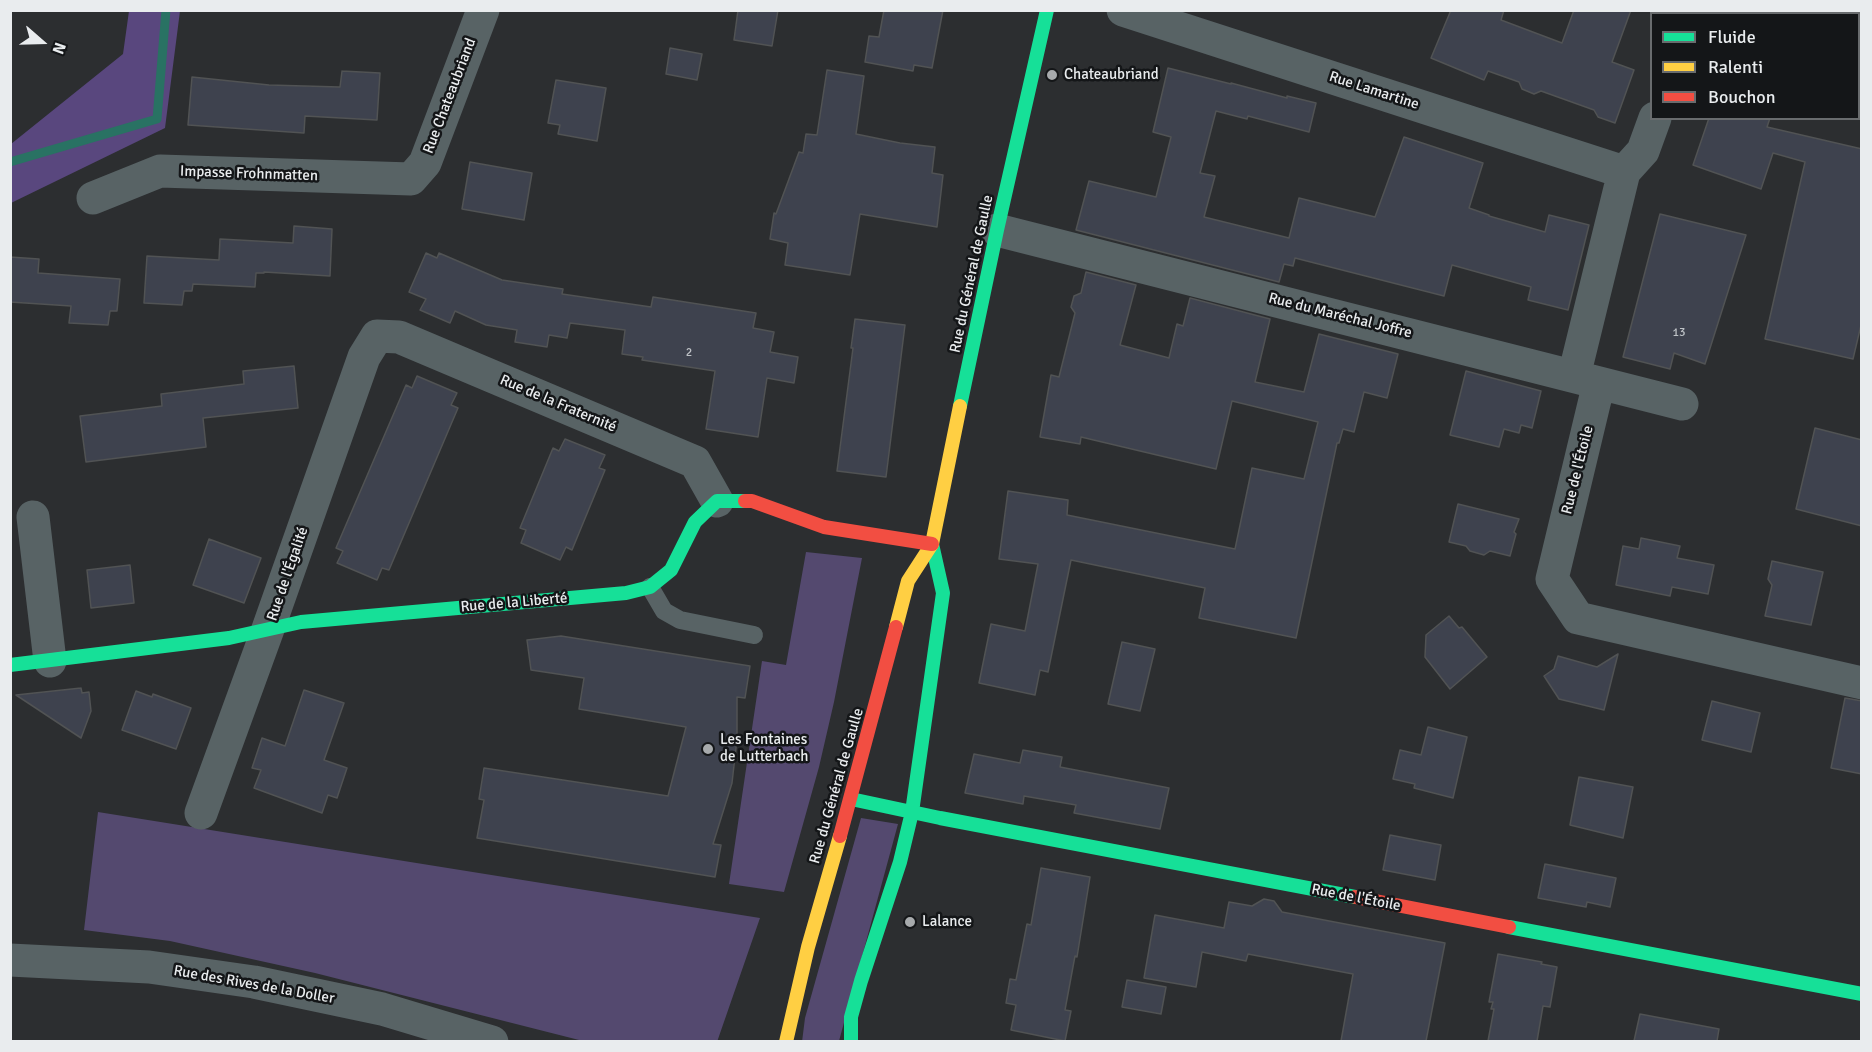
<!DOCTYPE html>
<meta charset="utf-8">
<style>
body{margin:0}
#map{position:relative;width:1872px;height:1052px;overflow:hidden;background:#2c2e30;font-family:Signika,sans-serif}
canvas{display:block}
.frame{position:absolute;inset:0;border:12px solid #e9ecee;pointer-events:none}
.legend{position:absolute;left:1650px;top:12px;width:210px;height:108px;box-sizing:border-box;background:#141618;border:2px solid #696c6e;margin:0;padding:8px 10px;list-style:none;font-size:18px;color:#e9ecee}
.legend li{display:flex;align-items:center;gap:12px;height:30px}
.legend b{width:30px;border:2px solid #696c6e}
.north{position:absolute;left:12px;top:12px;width:60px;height:60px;-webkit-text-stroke:4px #141618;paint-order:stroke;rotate:110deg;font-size:16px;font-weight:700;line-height:24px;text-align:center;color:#e9ecee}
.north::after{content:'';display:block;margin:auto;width:21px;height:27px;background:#e9ecee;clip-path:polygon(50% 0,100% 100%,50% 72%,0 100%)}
</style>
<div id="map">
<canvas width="1872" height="1052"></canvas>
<div class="frame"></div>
<ul class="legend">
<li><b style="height:8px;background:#16e098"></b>Fluide</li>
<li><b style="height:8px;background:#ffcf43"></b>Ralenti</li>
<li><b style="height:8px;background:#f24e42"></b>Bouchon</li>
</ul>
<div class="north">N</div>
</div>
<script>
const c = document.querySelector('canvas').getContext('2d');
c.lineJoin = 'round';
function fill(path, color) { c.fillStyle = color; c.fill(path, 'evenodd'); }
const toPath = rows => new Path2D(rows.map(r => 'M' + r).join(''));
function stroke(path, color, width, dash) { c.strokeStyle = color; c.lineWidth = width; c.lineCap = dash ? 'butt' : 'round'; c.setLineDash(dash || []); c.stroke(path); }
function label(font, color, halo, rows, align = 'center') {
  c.font = font + ' Signika,sans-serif'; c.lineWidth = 5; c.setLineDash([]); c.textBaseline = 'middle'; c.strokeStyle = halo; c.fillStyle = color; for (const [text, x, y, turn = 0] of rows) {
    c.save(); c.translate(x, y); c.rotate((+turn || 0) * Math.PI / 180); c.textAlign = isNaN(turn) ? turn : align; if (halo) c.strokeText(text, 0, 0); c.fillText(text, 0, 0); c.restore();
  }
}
fill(toPath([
 [806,552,862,558,834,702,819,767,784,892,729,884,762,661,786,665],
 [98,812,760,918,717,1042,583,1041,315,973,170,941,84,930],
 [861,818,898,824,839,1041,802,1042,805,1018]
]), '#54496f');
fill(toPath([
 [129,11,180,11,165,128,11,203,11,144,123,54]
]), '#59477e');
stroke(toPath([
 [10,162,157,119,166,10]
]), '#297263', 9);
const building = toPath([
 [738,10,778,10,772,46,734,40,738,10],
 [884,10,943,10,932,68,914,65,913,71,865,62,869,36,879,37,884,10],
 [1451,10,1504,10,1501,20,1562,43,1574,10,1631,10,1612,62,1634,70,1615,123,1598,117,1594,110,1541,91,1534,94,1522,89,1519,82,1488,71,1484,80,1431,58,1451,10],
 [670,48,702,54,697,80,666,74,670,48],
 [1168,68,1231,84,1231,83,1287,98,1287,96,1316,103,1309,132,1248,116,1247,119,1216,111,1200,173,1215,176,1204,217,1289,238,1299,198,1375,217,1404,137,1483,163,1469,208,1489,215,1489,216,1545,232,1549,215,1589,225,1568,310,1528,300,1531,287,1452,265,1444,296,1295,258,1293,266,1284,264,1279,282,1076,230,1089,181,1156,197,1171,137,1153,132,1168,68],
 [827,70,864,76,856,134,900,143,935,147,932,173,943,175,937,227,860,214,850,275,785,265,788,243,770,239,774,213,776,214,799,152,803,153,806,134,817,135,827,70],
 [342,71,380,73,377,120,305,116,304,133,188,125,192,77,269,85,340,87,342,71],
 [556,80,606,88,597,141,558,134,560,125,548,123,556,80],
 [1709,118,1770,118,1767,127,1862,149,1862,321,1853,359,1765,339,1805,162,1773,153,1761,189,1693,165,1709,118],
 [470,162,532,173,524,220,462,209,470,162],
 [1660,214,1746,235,1705,364,1674,353,1670,369,1623,357,1660,214],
 [294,226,332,229,330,276,264,272,264,273,256,273,255,287,193,284,192,291,184,291,182,305,144,303,147,256,219,260,220,239,293,243,294,226],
 [426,253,437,258,439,253,502,280,563,289,562,294,651,307,653,297,756,313,753,328,774,332,770,352,798,357,794,383,767,378,758,437,706,429,715,371,642,360,643,357,622,354,625,330,570,323,567,338,549,335,547,347,515,342,517,330,486,325,455,311,450,323,420,310,426,299,409,292,426,253],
 [10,257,39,259,38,273,120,279,117,311,110,311,108,325,69,323,71,306,10,302,10,257],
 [1086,272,1136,285,1120,345,1169,358,1177,324,1183,326,1190,298,1270,319,1255,382,1304,392,1319,334,1398,354,1387,398,1364,392,1354,432,1343,429,1339,443,1337,443,1296,638,1199,618,1205,588,1071,560,1048,672,1040,670,1035,695,979,683,991,624,1025,631,1038,564,999,559,1008,491,1068,500,1067,515,1235,549,1252,468,1304,479,1318,422,1232,401,1216,469,1081,437,1080,444,1040,437,1051,375,1059,377,1075,313,1071,307,1074,296,1081,293,1086,272],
 [855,319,905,325,886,477,837,471,853,348,851,348,855,319],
 [294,366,298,408,203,418,206,447,86,462,80,416,162,406,161,394,244,384,243,371,294,366],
 [1466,371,1541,391,1532,428,1521,425,1519,433,1504,429,1499,447,1450,435,1466,371],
 [417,376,457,393,451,405,458,408,389,570,382,568,377,580,337,563,343,551,336,548,406,385,412,388,417,376],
 [1815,428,1862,440,1862,526,1796,509,1815,428],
 [565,439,605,455,599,468,605,470,572,550,566,547,560,560,521,543,526,530,520,528,553,448,559,451,565,439],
 [1458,504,1519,519,1514,532,1516,534,1510,556,1490,551,1484,555,1470,551,1466,546,1449,542,1458,504],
 [1641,538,1680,546,1677,558,1714,565,1708,594,1672,587,1670,596,1616,585,1623,546,1639,549,1641,538],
 [209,539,261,558,244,603,193,585,209,539],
 [1772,561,1823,572,1811,625,1765,616,1772,585,1768,579,1772,561],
 [130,565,134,603,91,608,87,570,130,565],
 [1449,616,1459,628,1462,627,1487,657,1450,689,1425,657,1426,635,1449,616],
 [561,636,750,666,745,698,737,697,737,739,732,783,713,844,721,845,715,877,477,838,484,800,479,799,484,768,668,796,686,727,579,709,584,678,531,670,527,640,561,636],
 [1122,642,1155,649,1140,711,1108,704,1122,642],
 [1618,654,1604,710,1559,699,1544,676,1554,669,1558,656,1597,667,1618,654],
 [81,688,82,693,89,692,91,711,81,738,16,695,81,688],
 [304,690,344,703,324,760,347,768,337,798,328,795,322,813,254,788,261,770,252,768,262,738,285,746,304,690],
 [136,691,152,697,153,694,191,708,176,749,122,730,136,691],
 [1845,698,1862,701,1862,774,1831,768,1845,698],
 [1712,701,1760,713,1751,752,1702,740,1712,701],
 [1428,727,1467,737,1453,798,1414,788,1415,784,1393,779,1400,750,1421,755,1428,727],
 [1023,750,1062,757,1060,767,1169,788,1160,829,1074,813,1076,805,1024,796,1023,804,965,793,974,754,1020,763,1023,750],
 [1579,777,1633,787,1623,838,1570,825,1579,777],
 [1390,835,1441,845,1435,880,1383,870,1390,835],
 [1545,864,1616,878,1610,907,1587,902,1586,907,1538,898,1545,864],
 [1041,868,1090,877,1077,957,1075,956,1065,1010,1071,1011,1065,1041,1011,1030,1016,1005,1006,1003,1010,979,1016,980,1027,924,1031,925,1041,868],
 [1264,899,1274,901,1282,912,1445,943,1426,1041,1341,1041,1353,974,1248,954,1246,961,1202,952,1196,987,1144,978,1155,915,1224,928,1229,902,1252,906,1264,899],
 [1498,954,1542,962,1541,964,1557,967,1550,1007,1543,1006,1537,1041,1488,1041,1494,1009,1491,1009,1493,1002,1489,1002,1498,954],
 [1127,980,1166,987,1161,1014,1122,1007,1127,980],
 [1640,1014,1719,1029,1717,1041,1634,1041,1640,1014]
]);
fill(building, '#3e424e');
stroke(building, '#515354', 1.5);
stroke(toPath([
 [650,587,664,611,680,620,754,635]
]), '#586365', 18);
stroke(toPath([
 [1123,10,1624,172],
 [1692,14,1693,10],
 [93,198,160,171,411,179,425,163,483,10],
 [997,230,1682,404],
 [1574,376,1624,172,1643,151,1655,118],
 [1599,383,1552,579,1578,618,1862,683],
 [33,517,50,661],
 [201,813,268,629,364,357,377,336,399,337,695,462,717,501],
 [10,960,149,967,254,982,382,1009,492,1042]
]), '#586365', 33);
stroke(toPath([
 [960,406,997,230,1047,10],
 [10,665,229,638,301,622,626,593,650,587,671,570,695,522,717,501,745,501],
 [851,799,940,818,1355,897],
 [1509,927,1862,994],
 [851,1042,851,1017,861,981,900,862,912,812,943,593,932,544]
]), '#16e098', 14);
stroke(toPath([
 [896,627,908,581,932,544,960,406],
 [786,1042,808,947,840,836]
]), '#ffcf43', 14);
stroke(toPath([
 [745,501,752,501,824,527,932,544],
 [840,836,896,627],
 [1355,897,1509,927]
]), '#f24e42', 14);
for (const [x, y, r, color] of [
 [1052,75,6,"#a7aaac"],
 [708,749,6,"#a7aaac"],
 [910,922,6,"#a7aaac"]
]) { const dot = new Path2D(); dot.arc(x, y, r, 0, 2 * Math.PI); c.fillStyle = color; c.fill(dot); stroke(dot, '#141618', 2); }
label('12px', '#bec2c6', null, [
 ["13",1679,333],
 ["2",689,353]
]);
label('15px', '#e9ecee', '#141618', [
 ["Chateaubriand",1064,75],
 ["Les Fontaines",720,740],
 ["de Lutterbach",720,757],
 ["Lalance",922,922]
], 'left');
label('15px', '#e9ecee', '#141618', [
 ["Rue Lamartine",1374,91,18],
 ["Rue Chateaubriand",450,96,-69],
 ["Impasse Frohnmatten",249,174,2],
 ["Rue du Général de Gaulle",972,274,-78],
 ["Rue du Maréchal Joffre",1340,316,14],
 ["Rue de la Fraternité",558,404,23],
 ["Rue de l'Étoile",1578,470,-76],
 ["Rue de l'Égalité",288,574,-71],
 ["Rue de la Liberté",514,603,-5],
 ["Rue du Général de Gaulle",837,786,-74],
 ["Rue de l'Étoile",1356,898,11],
 ["Rue des Rives de la Doller",254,985,10]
]);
</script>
